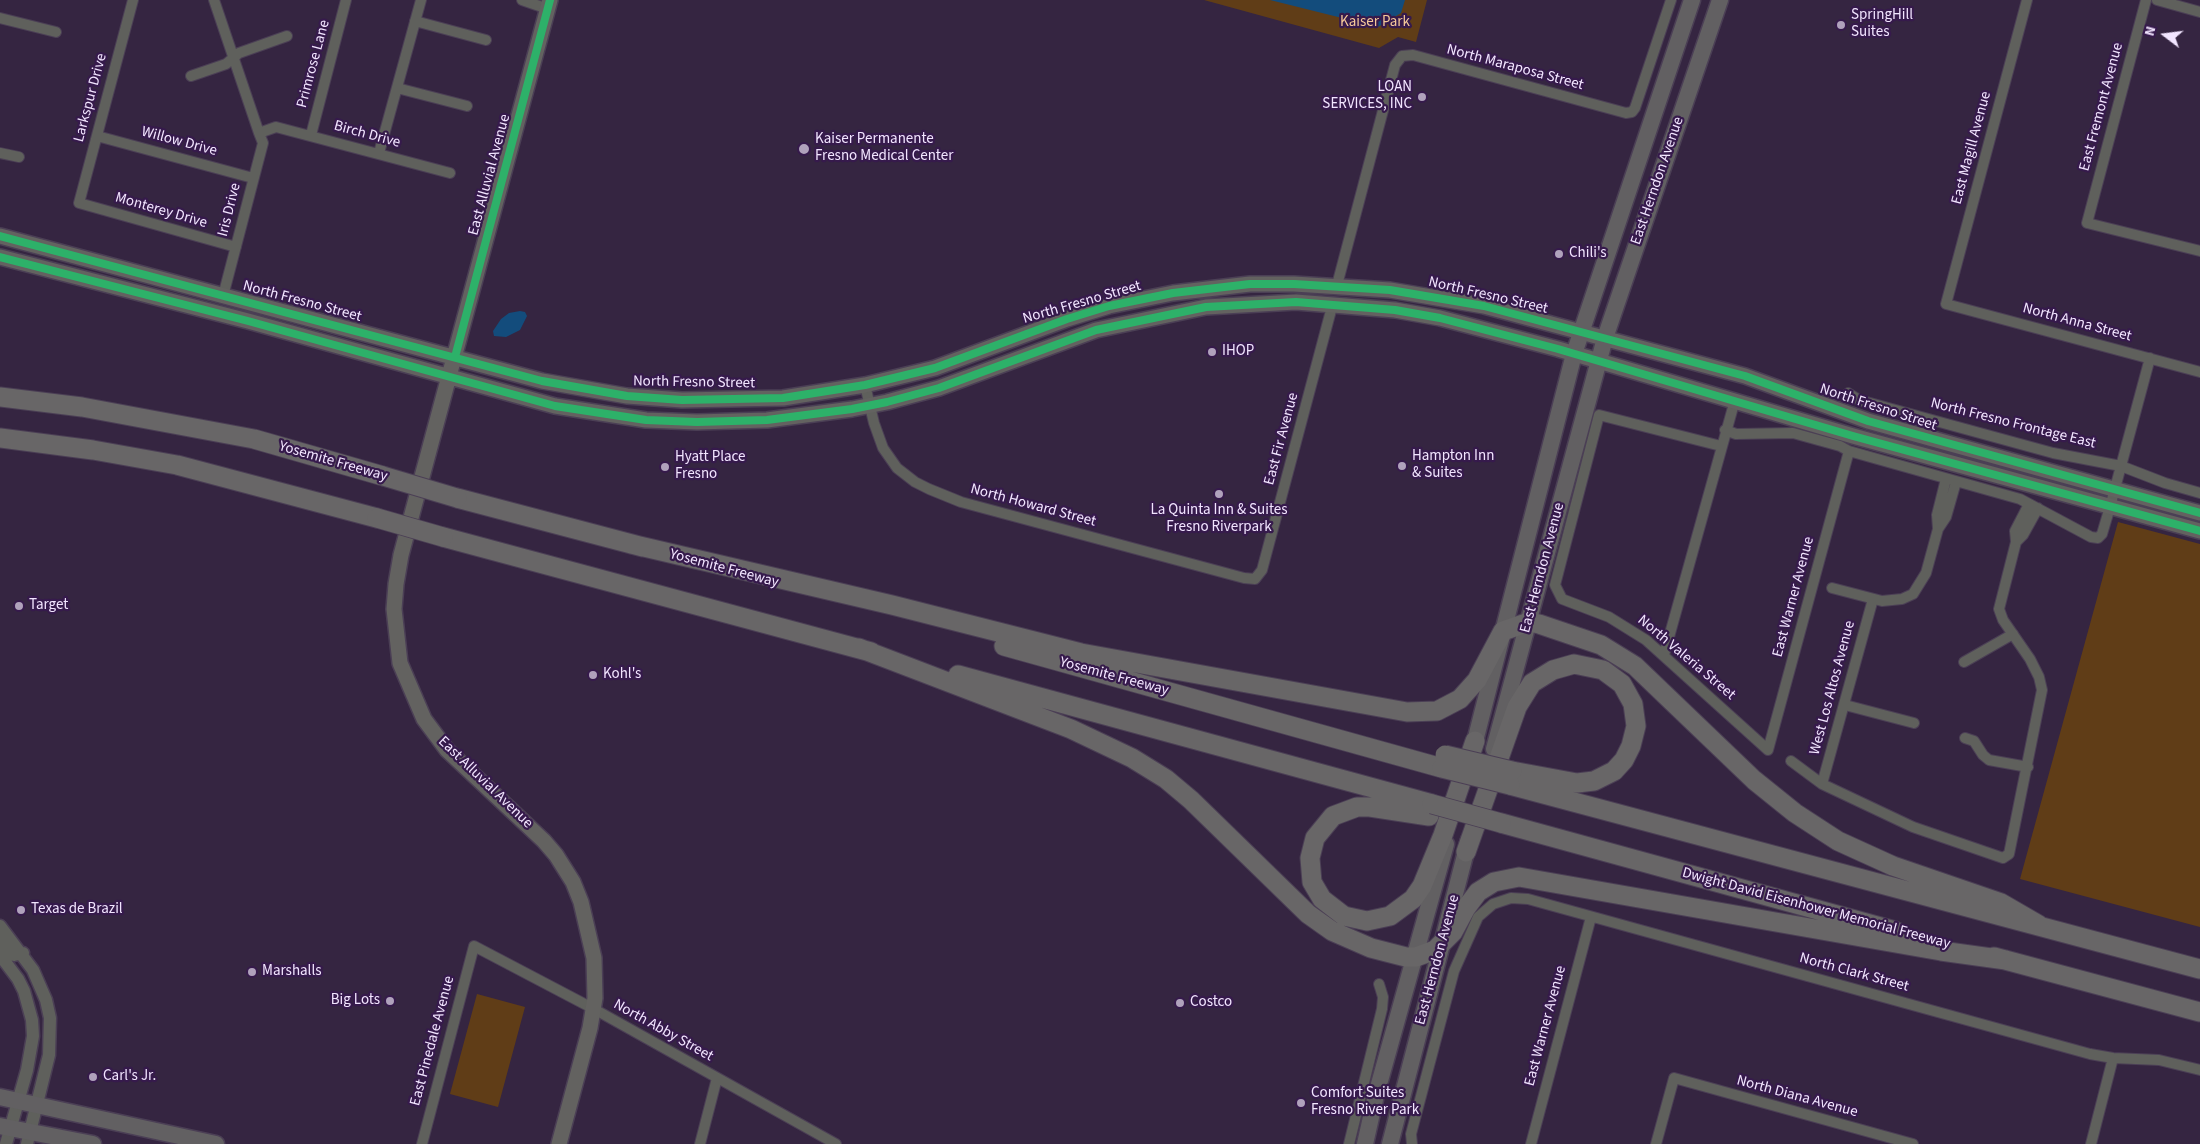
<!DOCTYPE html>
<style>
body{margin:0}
#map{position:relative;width:2200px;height:1144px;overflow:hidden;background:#352541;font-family:"Source Sans 3",sans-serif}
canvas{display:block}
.north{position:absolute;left:2140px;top:10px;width:50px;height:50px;-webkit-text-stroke:4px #361a4c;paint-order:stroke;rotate:285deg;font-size:14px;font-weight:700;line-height:20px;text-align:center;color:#f2e5ff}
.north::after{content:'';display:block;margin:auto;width:18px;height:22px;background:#f2e5ff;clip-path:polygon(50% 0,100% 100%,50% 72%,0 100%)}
</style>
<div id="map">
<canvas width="2200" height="1144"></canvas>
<div class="north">N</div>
</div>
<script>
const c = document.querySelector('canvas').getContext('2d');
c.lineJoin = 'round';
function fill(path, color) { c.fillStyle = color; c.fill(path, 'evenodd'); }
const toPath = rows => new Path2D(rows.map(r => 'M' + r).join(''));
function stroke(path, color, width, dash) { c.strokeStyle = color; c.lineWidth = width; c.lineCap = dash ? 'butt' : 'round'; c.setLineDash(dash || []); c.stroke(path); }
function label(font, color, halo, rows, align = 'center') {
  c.font = font + ' "Source Sans 3",sans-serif'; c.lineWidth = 4.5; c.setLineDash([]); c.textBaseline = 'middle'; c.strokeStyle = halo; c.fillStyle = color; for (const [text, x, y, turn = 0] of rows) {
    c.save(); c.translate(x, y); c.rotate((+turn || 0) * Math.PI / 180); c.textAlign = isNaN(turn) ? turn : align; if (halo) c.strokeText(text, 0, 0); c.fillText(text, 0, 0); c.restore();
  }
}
fill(toPath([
 [1204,0,1427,0,1416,42,1398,37,1379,48],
 [2118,522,2200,544,2200,927,2020,879],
 [477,994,525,1007,498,1107,450,1094]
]), '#603d17');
fill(toPath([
 [1270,0,1405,0,1401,13,1378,27],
 [520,311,525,312,527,316,520,330,506,337,494,336,493,331,501,319,509,313]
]), '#134c7c');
const minor = toPath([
 [133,0,79,203,236,247],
 [214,0,259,133],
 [522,0,548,9],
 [2027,0,1946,304,2200,372],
 [2146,0,2087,223,2200,251],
 [2157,0,2200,12],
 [0,18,56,32],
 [415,21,486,40],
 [191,76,226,64,239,53,287,36],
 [397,88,467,106],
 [311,135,346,0],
 [97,136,253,178],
 [0,153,19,157],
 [379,153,421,0],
 [1337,285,1395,65,1402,56,1413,55,1626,113,1632,112,1635,108,1671,0],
 [223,296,263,143,259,133,276,127,450,173],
 [865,385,874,423,883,448,897,468,915,482,929,489,961,502,1244,578,1255,579,1262,570,1333,303],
 [1848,393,1859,400,2053,453,2121,466,2165,483,2200,493],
 [1725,430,1736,434,1793,433,1840,446,1849,451,2020,499,2091,537,2098,538,2102,534,2110,507,2150,358],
 [1721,446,1599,415,1555,585,1562,599,1609,617,1646,640,1768,750,1849,451],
 [1938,529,1946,517,1956,482],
 [2016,542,2023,535,2038,508],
 [1832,588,1882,601,1902,599,1913,594,1926,573,1938,529,1937,515,1946,479],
 [1664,655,1735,400],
 [1964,662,2013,634],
 [1845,705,1914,723],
 [1965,738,1974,741,1983,755,1989,760,2028,767],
 [1791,761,1822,784,1913,827,2003,858,2009,854,2042,690,2039,677,2030,659,2003,620,1999,609,2016,542,2015,531,2029,504],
 [1822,784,1873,599],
 [422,1144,474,946,594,1009,836,1144],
 [700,1144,717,1078],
 [1349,1144,1382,1009,1383,997,1379,984],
 [1412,1144,1411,1134,1454,971,1478,917,1493,904,1511,898,1528,899,2090,1054,2113,1058,2159,1060,2200,1070],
 [1531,1144,1591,917],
 [1656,1144,1674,1078,1913,1144],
 [2091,1144,2113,1058]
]);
const tertiary = toPath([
 [0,926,33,970,46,1000,50,1018,49,1055,27,1144],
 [0,940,14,955,23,953],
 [0,955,18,979,24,991,32,1020,33,1036,27,1070,6,1144]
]);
const secondary = toPath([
 [550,0,401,555,396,584,394,609,400,663,424,719,447,750,544,841,556,855,573,882,581,902,594,958,595,998,590,1028,559,1144],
 [0,236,542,381,627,396,682,400,783,398,865,385,935,368,1067,319,1109,306,1173,293,1250,284,1294,284,1390,290,1484,306,1745,376,1868,421,2200,513],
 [0,257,248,321,555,406,646,420,697,422,767,420,852,409,887,402,939,388,1096,330,1206,307,1296,302,1395,310,1440,318,1558,349,1853,436,2200,531]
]);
const primary = toPath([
 [1494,749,1605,338,1720,0],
 [1472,753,1574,354,1692,0],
 [0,1097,216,1144],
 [0,1126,93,1144],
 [1365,1144,1376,1095,1446,844],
 [1390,1144,1469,840]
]);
const motorway = toPath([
 [0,397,82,407,254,439,383,476],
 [0,438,93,450,177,465,377,518],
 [457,498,643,547],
 [443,537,871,652],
 [631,544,892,605,1081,653,1407,712,1437,711,1460,699,1477,680,1503,631,1529,622,1539,624,1601,645,1635,666,1754,780,1795,813,1838,841,1893,866,2001,903,2039,925],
 [1004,646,1442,768],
 [859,648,1071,729,1132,758,1166,779,1191,800,1308,914,1332,931,1371,948,1406,957,1416,957,1435,950,1453,932,1466,908,1478,892,1494,882,1519,877,1941,951,2006,960],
 [958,675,1432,804],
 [1510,785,2200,969],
 [1429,816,1370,807,1357,807,1333,816,1315,838,1310,858,1312,882,1322,899,1344,916,1367,921,1390,916,1413,899,1422,886,1443,835,1475,741],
 [1501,823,1895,931],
 [1466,852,1517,707,1532,683,1553,670,1574,664,1603,670,1622,684,1633,704,1636,726,1631,746,1624,760,1614,771,1594,781,1577,783,1512,771],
 [1994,957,2200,1012]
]);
stroke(minor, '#4b3f55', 12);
stroke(tertiary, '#4b3f55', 15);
stroke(secondary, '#4b3f55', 18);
stroke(primary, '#4b3f55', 19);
stroke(motorway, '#4b3f55', 21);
stroke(minor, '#5f605c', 10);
stroke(tertiary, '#5f605c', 12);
stroke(secondary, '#636260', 15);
stroke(primary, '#626062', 16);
stroke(motorway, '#686667', 19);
const motorwayBridge = toPath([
 [383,476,457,498],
 [377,518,443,537],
 [1445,755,1512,771],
 [1442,768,1510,785],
 [1432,804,1501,823]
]);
stroke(motorwayBridge, '#4b3f55', 21, []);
stroke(motorwayBridge, '#686667', 19);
stroke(toPath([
 [0,236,542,381,627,396,682,400,783,398,865,385,935,368,1067,319,1109,306,1173,293,1250,284,1294,284,1390,290,1484,306,1745,376,1868,421,2200,513],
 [0,257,248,321,555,406,646,420,697,422,767,420,852,409,887,402,939,388,1096,330,1206,307,1296,302,1395,310,1440,318,1558,349,1853,436,2200,531],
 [455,357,550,0]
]), '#2db169', 8);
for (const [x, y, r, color] of [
 [1841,25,5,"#b0a2bc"],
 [1422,97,5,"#b0a2bc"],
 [804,149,6,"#b0a2bc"],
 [1559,254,5,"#b0a2bc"],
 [1212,352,5,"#b0a2bc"],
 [1402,466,5,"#b0a2bc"],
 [665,467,5,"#b0a2bc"],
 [1219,494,5,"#b0a2bc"],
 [19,606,5,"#b0a2bc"],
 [593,675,5,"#b0a2bc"],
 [21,910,5,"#b0a2bc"],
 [252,972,5,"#b0a2bc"],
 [390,1001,5,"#b0a2bc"],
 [1180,1003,5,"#b0a2bc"],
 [93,1077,5,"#b0a2bc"],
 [1301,1103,5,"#b0a2bc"]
]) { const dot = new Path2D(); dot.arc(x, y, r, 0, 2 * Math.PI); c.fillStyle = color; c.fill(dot); stroke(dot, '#361a4c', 2); }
label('15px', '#f2e5ff', '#361a4c', [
 ["SpringHill",1851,16],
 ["Suites",1851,33],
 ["LOAN",1412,88,"right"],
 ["SERVICES, INC",1412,105,"right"],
 ["Kaiser Permanente",815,140],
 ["Fresno Medical Center",815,157],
 ["Chili's",1569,254],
 ["IHOP",1222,352],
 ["Hampton Inn",1412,457],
 ["& Suites",1412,474],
 ["Hyatt Place",675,458],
 ["Fresno",675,475],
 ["La Quinta Inn & Suites",1219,511,"center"],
 ["Fresno Riverpark",1219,528,"center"],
 ["Target",29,606],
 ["Kohl's",603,675],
 ["Texas de Brazil",31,910],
 ["Marshalls",262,972],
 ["Big Lots",380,1001,"right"],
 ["Costco",1190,1003],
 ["Carl's Jr.",103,1077],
 ["Comfort Suites",1311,1094],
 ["Fresno River Park",1311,1111]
], 'left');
label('15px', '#f6ca9a', '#361a4c', [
 ["Kaiser Park",1375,23]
]);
label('15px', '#f2e5ff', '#361a4c', [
 ["Primrose Lane",314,64,-75],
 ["North Maraposa Street",1515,68,15],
 ["Larkspur Drive",91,98,-75],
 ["East Fremont Avenue",2102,107,-75],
 ["Birch Drive",367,135,15],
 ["Willow Drive",179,142,15],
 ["East Magill Avenue",1972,148,-75],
 ["East Alluvial Avenue",490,175,-75],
 ["East Herndon Avenue",1658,181,-71],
 ["Iris Drive",230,210,-76],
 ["Monterey Drive",161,211,16],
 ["North Fresno Street",1488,296,13],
 ["North Fresno Street",302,302,15],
 ["North Fresno Street",1082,303,-16],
 ["North Anna Street",2077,323,15],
 ["North Fresno Street",694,383,1],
 ["North Fresno Street",1878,408,18],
 ["North Fresno Frontage East",2013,424,14],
 ["East Fir Avenue",1282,439,-75],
 ["Yosemite Freeway",333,462,16],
 ["North Howard Street",1033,506,15],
 ["East Herndon Avenue",1543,568,-75],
 ["Yosemite Freeway",724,569,15],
 ["East Warner Avenue",1794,597,-75],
 ["North Valeria Street",1686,658,40],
 ["Yosemite Freeway",1114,677,15],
 ["West Los Altos Avenue",1833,688,-75],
 ["East Alluvial Avenue",485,783,44],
 ["Dwight David Eisenhower Memorial Freeway",1816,909,15],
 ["East Herndon Avenue",1438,960,-75],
 ["North Clark Street",1854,973,15],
 ["East Warner Avenue",1546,1026,-75],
 ["North Abby Street",663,1031,29],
 ["East Pinedale Avenue",433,1041,-75],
 ["North Diana Avenue",1797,1097,15]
]);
</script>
